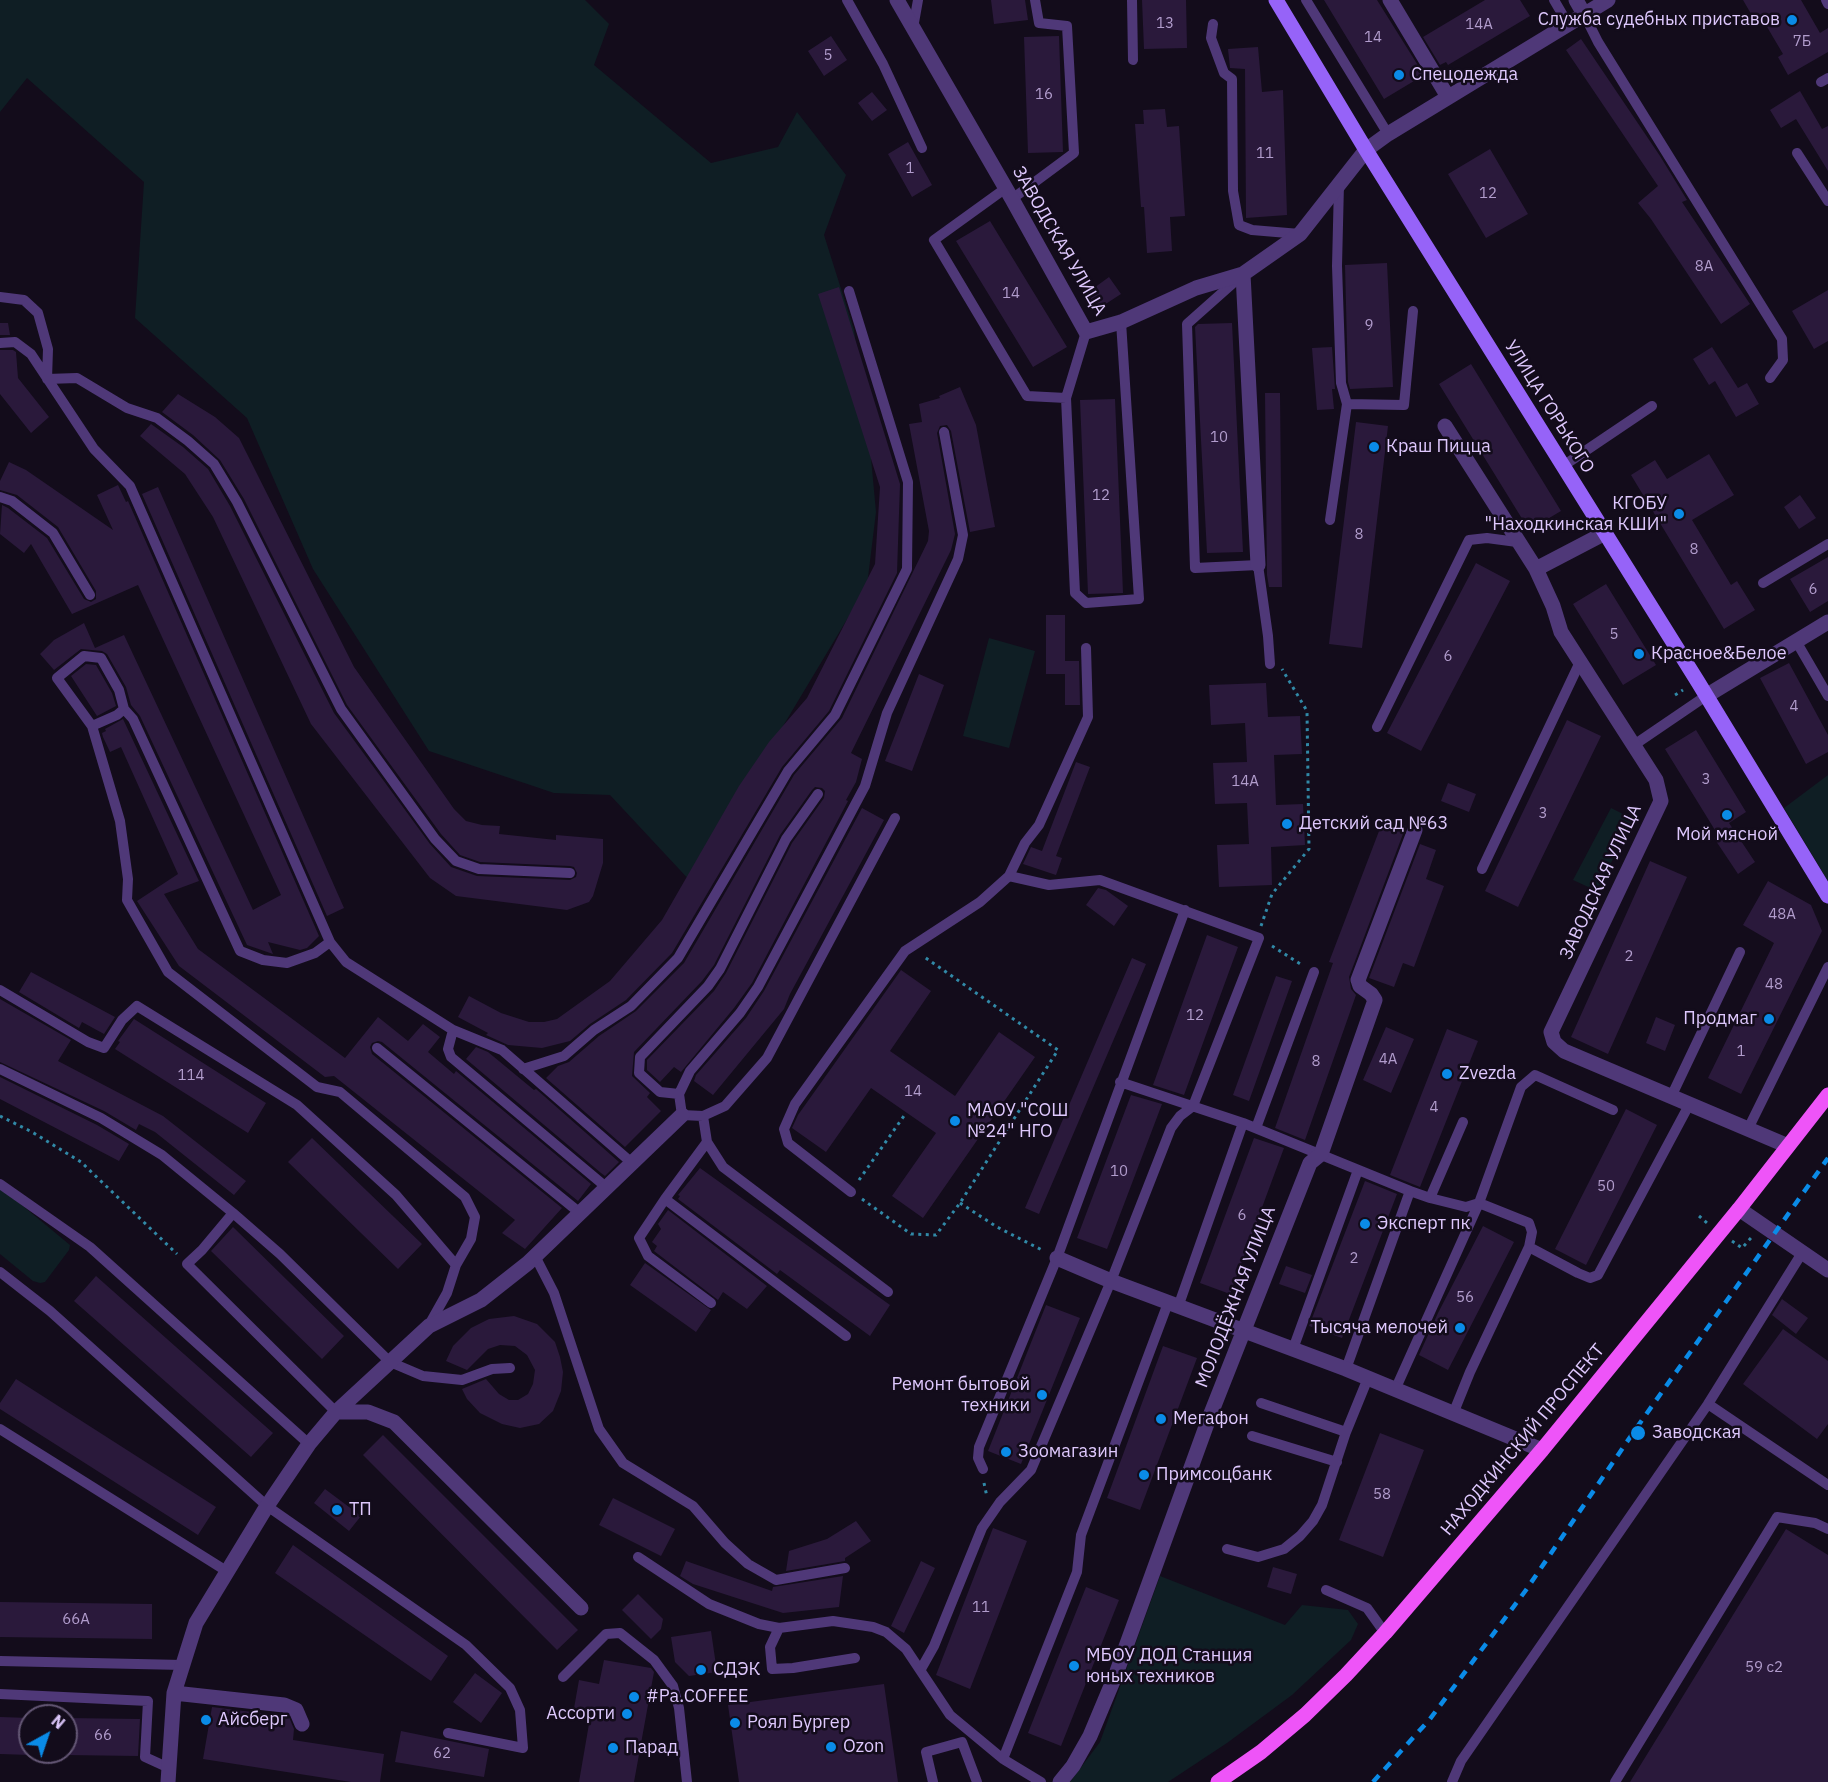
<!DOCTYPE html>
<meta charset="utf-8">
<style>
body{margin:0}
#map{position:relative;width:1828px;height:1782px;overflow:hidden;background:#130c1b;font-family:"IBM Plex Sans",sans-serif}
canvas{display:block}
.north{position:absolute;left:18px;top:1704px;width:60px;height:60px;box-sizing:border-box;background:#130c1b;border:2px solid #645775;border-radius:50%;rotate:40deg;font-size:16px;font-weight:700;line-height:24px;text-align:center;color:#dec8fd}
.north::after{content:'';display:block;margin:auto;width:21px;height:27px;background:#0a8be7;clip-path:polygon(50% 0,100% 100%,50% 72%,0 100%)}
</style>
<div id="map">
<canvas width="1828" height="1782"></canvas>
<div class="north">N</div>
</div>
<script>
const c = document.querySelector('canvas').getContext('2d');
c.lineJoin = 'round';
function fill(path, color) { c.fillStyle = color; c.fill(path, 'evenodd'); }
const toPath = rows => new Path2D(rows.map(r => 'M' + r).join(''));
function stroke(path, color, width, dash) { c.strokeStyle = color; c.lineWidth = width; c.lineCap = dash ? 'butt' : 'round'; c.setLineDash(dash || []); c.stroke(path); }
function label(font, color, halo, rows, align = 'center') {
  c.font = font + ' "IBM Plex Sans",sans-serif'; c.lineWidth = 5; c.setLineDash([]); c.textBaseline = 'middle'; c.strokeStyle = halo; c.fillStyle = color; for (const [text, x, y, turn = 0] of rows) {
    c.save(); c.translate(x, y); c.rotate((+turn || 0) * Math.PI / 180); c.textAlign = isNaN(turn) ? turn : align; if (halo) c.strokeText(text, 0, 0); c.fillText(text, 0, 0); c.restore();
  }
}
fill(toPath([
 [0,0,585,0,609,24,594,65,711,163,778,147,797,112,846,175,824,235,854,330,870,447,876,512,867,586,756,771,693,884,610,795,554,793,429,751,313,569,247,418,135,318,144,182,27,78,0,112],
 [989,638,1035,651,1009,748,963,736],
 [1828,775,1828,881,1784,808],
 [1611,808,1633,819,1597,891,1573,880],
 [0,1187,70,1245,69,1250,45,1282,40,1283,33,1281,0,1254],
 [1160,1576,1285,1625,1302,1605,1348,1610,1358,1624,1351,1640,1292,1695,1227,1743,1168,1782,1070,1782,1100,1742]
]), '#0f1e24');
fill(toPath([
 [991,0,1025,0,1028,20,994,24],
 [1142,0,1186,0,1187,48,1144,49],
 [1324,0,1377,0,1424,75,1384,99],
 [1485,0,1520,0,1530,16,1448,65,1446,62,1440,65,1423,37],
 [1743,0,1801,0,1820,33,1828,28,1828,52,1788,75,1778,57,1783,54,1760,15,1754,19],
 [831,36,847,60,824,76,808,51],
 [1059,36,1063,152,1028,153,1024,37],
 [1581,39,1660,156,1687,200,1682,202,1750,304,1721,324,1651,219,1638,203,1658,186,1566,50],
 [1258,47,1262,92,1283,90,1287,215,1246,218,1245,69,1230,68,1228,49],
 [1800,91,1822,129,1828,126,1828,171,1796,119,1781,128,1770,110],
 [872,92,887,110,872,121,858,103],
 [1165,109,1167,127,1179,126,1185,216,1170,217,1172,251,1147,253,1144,207,1141,207,1135,124,1144,124,1143,110],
 [908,142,932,185,912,197,888,154],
 [1490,149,1528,214,1486,238,1448,174],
 [990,221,1067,347,1033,367,956,241],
 [1387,263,1393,387,1350,389,1348,382,1345,265],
 [1109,277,1121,294,1098,309,1087,293],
 [839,287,900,484,897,573,829,711,782,767,672,953,626,1000,590,1024,570,1041,542,1048,508,1045,486,1035,488,1033,458,1017,469,996,501,1013,529,1022,544,1022,557,1019,610,981,662,920,739,786,769,742,807,698,875,564,880,487,818,294],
 [1828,290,1828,341,1814,349,1792,311],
 [0,323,8,323,10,335,0,335],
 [1232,323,1243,552,1207,553,1195,327,1198,324],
 [1332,347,1335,389,1332,389,1334,409,1317,410,1312,348],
 [1712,347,1738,388,1747,383,1759,404,1736,417,1715,381,1709,385,1693,359],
 [0,350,13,350,16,352,18,378,49,417,31,433,0,394],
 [1471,364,1561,511,1529,530,1439,384],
 [960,387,976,425,995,527,970,532,951,431,947,425,940,426,937,433,955,534,951,550,851,753,862,759,856,782,846,800,848,801,752,983,734,1008,681,1072,674,1067,660,1082,647,1070,647,1060,714,991,726,973,792,843,824,798,825,791,822,788,815,787,812,790,780,835,714,965,702,981,634,1052,632,1076,650,1093,647,1097,661,1111,625,1147,546,1078,558,1066,569,1062,599,1036,636,1011,684,963,794,775,842,718,928,541,929,531,909,424,922,422,919,404,940,398,939,396],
 [1265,393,1280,393,1282,587,1269,587,1267,575],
 [178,394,215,417,239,438,354,667,454,809,466,821,482,825,500,826,499,834,556,840,556,835,603,839,603,863,593,896,589,902,567,910,456,896,430,878,311,724,213,517,185,474,140,436,151,424,183,447,208,469,230,506,334,713,430,844,451,867,477,876,570,880,576,877,577,873,574,867,570,866,480,862,460,855,441,834,347,705,244,499,220,460,193,435,162,412],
 [1115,399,1123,593,1088,594,1080,400],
 [1356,422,1388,426,1362,648,1329,644],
 [1709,454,1734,495,1692,520,1731,585,1737,581,1755,610,1724,629,1631,475,1655,460,1667,479],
 [9,462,26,470,113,530,97,495,118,485,126,502,128,501,319,936,307,948,300,950,268,942,273,954,247,945,140,716,131,705,126,687,107,654,102,651,81,649,54,670,40,654,54,640,84,623,95,648,124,635,253,910,281,895,138,585,72,614,31,544,24,553,0,534,2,505,8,508,47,538,84,599,91,602,96,599,96,591,58,527,17,495,0,490,0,481],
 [158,487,344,908,327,916,142,494],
 [1800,495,1816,518,1799,529,1784,507],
 [1828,557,1828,601,1810,612,1790,579],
 [1476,563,1510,581,1421,751,1387,733],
 [1606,584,1656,665,1623,685,1573,604],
 [1046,615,1065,615,1065,661,1079,661,1080,705,1065,705,1065,674,1046,674],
 [1789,663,1828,735,1828,752,1806,764,1760,678],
 [86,664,96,665,112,693,116,706,97,716,71,676],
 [919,674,944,685,912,771,885,761],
 [1266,683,1268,717,1300,716,1302,754,1274,755,1276,805,1303,804,1305,845,1271,847,1272,885,1219,887,1217,845,1249,844,1247,803,1215,804,1213,763,1247,762,1245,723,1211,725,1209,685],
 [123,719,199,881,164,894,198,949,345,1058,378,1017,408,1041,423,1024,440,1037,428,1052,454,1074,456,1071,591,1184,578,1201,382,1042,378,1041,372,1043,370,1047,372,1054,562,1208,525,1249,502,1233,515,1220,334,1076,325,1077,179,966,137,901,178,874,121,747,110,752,103,737,102,733,106,731,105,729],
 [1567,720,1601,736,1518,907,1485,891],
 [1696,730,1746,812,1729,823,1755,862,1738,874,1714,838,1718,835,1665,749],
 [1076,762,1090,767,1056,856,1062,858,1056,875,1023,864,1031,847,1042,851],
 [1448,783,1476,794,1469,812,1441,801],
 [862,808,884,820,790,994,784,1009,713,1095,694,1081,696,1075,746,1018,764,991],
 [1384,818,1406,826,1349,977,1351,989,1356,995,1305,1140,1275,1128,1333,963,1329,962],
 [1420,844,1436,850,1426,879,1444,886,1414,967,1403,963,1394,987,1369,978],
 [1650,861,1687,877,1608,1054,1571,1037],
 [1768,881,1811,905,1822,931,1741,1094,1708,1078,1774,943,1743,925],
 [1098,888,1106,890,1128,906,1114,926,1086,905],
 [1207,935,1238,947,1184,1095,1153,1085],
 [1132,958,1146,964,1039,1214,1025,1208],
 [901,970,931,991,890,1051,955,1096,999,1032,1035,1057,923,1218,892,1196,936,1133,871,1088,826,1152,792,1128,798,1115],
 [31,972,115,1017,104,1034,82,1022,79,1028,19,992],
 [1276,976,1292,981,1249,1101,1233,1095],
 [0,999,71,1040,58,1061,163,1116,246,1181,234,1195,155,1132,139,1124,136,1130,104,1111,0,1062],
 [1656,1017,1675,1025,1665,1051,1646,1043],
 [134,1019,266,1103,248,1133,115,1049,120,1042,118,1041],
 [1386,1027,1414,1039,1391,1093,1363,1080],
 [1447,1029,1478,1041,1420,1187,1390,1175],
 [476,1047,488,1052,534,1090,536,1089,619,1162,605,1176,601,1173,466,1059],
 [0,1077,97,1125,129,1144,119,1161,0,1099],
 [1131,1095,1162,1104,1107,1249,1077,1238],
 [1626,1109,1657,1125,1586,1265,1555,1249],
 [312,1138,422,1244,398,1269,288,1162],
 [1254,1138,1284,1148,1230,1294,1200,1283],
 [700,1168,890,1305,870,1336,780,1270,777,1274,678,1199,680,1196,678,1195],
 [1365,1181,1397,1194,1342,1338,1309,1326],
 [668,1210,767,1286,747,1309,723,1292,718,1300,654,1251,657,1246,652,1242,661,1229,658,1224],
 [1483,1226,1514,1242,1448,1370,1419,1355,1438,1313],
 [233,1227,344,1336,322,1359,211,1251],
 [645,1263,711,1310,696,1332,630,1285],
 [1286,1266,1312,1275,1305,1293,1279,1284],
 [96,1276,273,1433,251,1457,74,1301],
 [1782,1299,1808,1318,1796,1334,1772,1315],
 [1046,1305,1080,1318,1021,1464,988,1451],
 [514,1316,537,1324,555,1342,560,1357,563,1372,561,1391,553,1411,539,1424,520,1428,502,1424,480,1413,467,1399,462,1389,486,1379,499,1394,509,1400,518,1400,528,1394,533,1384,535,1370,527,1355,515,1346,500,1345,488,1349,467,1370,446,1361,453,1346,471,1328,489,1319],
 [1783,1329,1828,1361,1828,1424,1817,1439,1743,1384],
 [1163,1346,1197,1358,1140,1510,1107,1498],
 [16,1379,216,1507,198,1535,0,1409,0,1403],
 [1380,1433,1424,1450,1383,1557,1339,1540],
 [383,1435,578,1630,557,1650,363,1455],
 [325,1489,361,1516,349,1531,314,1503],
 [613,1498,675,1529,661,1556,599,1525],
 [856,1521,871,1541,845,1558,845,1561,786,1571,789,1551,827,1539],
 [993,1528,1027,1541,970,1689,936,1675],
 [1786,1529,1828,1555,1828,1782,1630,1782],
 [293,1545,448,1656,431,1681,275,1573],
 [686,1561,772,1591,773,1587,843,1576,839,1607,783,1613,693,1584,680,1576],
 [921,1561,935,1568,904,1633,891,1626],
 [1273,1567,1297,1574,1291,1594,1267,1587],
 [1086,1587,1119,1600,1061,1746,1028,1733],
 [638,1594,663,1619,661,1629,651,1639,622,1610],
 [0,1602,152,1604,152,1639,0,1637],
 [711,1631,717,1672,689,1676,675,1662,671,1637],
 [604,1660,651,1668,654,1672,634,1782,579,1782,590,1718,573,1714,579,1680,599,1684],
 [475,1673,502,1693,481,1723,453,1702],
 [884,1684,898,1782,739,1782,728,1705],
 [212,1707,284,1716,289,1717,294,1729,293,1740,384,1754,380,1782,351,1782,203,1759],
 [0,1717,30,1718,30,1755,0,1754],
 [66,1718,140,1719,138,1756,66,1755],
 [401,1731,489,1749,484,1777,395,1762]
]), '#2a193b');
stroke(toPath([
 [1675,695,1683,690],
 [1261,926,1272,894,1309,849,1307,711,1282,669],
 [1272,946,1302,965],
 [0,1116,32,1132,81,1162,177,1254],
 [859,1180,906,1113],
 [862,1199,911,1234,936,1235,960,1203,1058,1050,923,956],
 [960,1203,997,1227,1042,1250],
 [1699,1216,1707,1223],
 [1732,1241,1742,1248,1751,1238],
 [984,1483,987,1497]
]), '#3189a7', 3, [3, 4.5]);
stroke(toPath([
 [847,0,883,64,922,148],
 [1132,0,1133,60],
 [1306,0,1388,134],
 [1554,0,1568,24],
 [1826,0,1828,4],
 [1584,14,1598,42,1782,339,1783,360,1770,378],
 [1213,24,1211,38,1224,73,1232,79,1233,191,1239,225,1252,230,1300,234],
 [913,28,918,0],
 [1821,82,1828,78],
 [1797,153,1828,201],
 [1006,188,934,240,1027,396,1066,398],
 [1012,199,1074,153,1067,26,1039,23,1035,0],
 [1241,276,1187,324,1195,568,1258,565,1268,636,1270,664],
 [0,297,24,300,38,313,48,349,47,379,77,378,127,408,157,418,188,441,214,464,237,502,341,709,435,839,456,861,479,869,570,873],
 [1086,332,1066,398,1075,593,1086,603,1139,599,1121,322],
 [0,343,15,342,31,354,94,449,130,486,330,942,315,953,287,963,263,960,240,951,133,719,124,709,119,690,101,658,84,656,57,678,92,726,117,715,124,709],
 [1347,404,1404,405,1413,311],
 [1563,466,1652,406],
 [0,497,12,501,53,533,90,595],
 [1330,520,1347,404,1341,383,1337,266,1339,184],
 [1763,583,1828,544],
 [1796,641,1828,696],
 [92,726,120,821,128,879,127,900,168,972,317,1087,340,1092,465,1197,475,1217,471,1239,456,1265,447,1293,429,1325],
 [1377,727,1469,540,1487,538,1517,542],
 [1634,745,1706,696],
 [895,818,767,1058,725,1106,703,1116,682,1115,679,1094,690,1071,740,1013,758,987,865,786,887,713,958,559,963,535,944,432],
 [1482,869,1580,662],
 [330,942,346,962,453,1030,502,1050,632,1163],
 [0,990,88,1042,104,1048,122,1020,137,1006,297,1105,396,1195,456,1265],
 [453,1030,448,1049,451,1057,606,1187],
 [377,1048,580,1213],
 [0,1069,101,1118,162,1155,233,1213,280,1254,390,1362,423,1376,462,1380,492,1369,510,1368],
 [523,1069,564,1056,594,1030,631,1006,678,958,788,771,835,715,907,569,908,482,849,291],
 [1120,1082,1243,1123,1410,1191],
 [679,1094,660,1092,639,1073,640,1057,708,986,720,969,786,839,818,794],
 [1671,1097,1740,952],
 [703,1116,707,1142,723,1167,888,1292],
 [1256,1128,1314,972],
 [1748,1129,1828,967],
 [707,1142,665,1199,846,1336],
 [0,1184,90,1247,309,1444],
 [851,1192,788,1143,784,1129,795,1104,905,951,980,902,1009,876,1025,843,1039,825,1088,717,1086,648],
 [1430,1198,1466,1207,1479,1203],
 [665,1199,639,1238,648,1256,711,1303],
 [233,1213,202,1250,187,1264,336,1412],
 [1529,1247,1578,1273,1590,1278,1598,1275,1689,1105],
 [1802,1253,1708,1404,1828,1485],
 [535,1256,554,1293,599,1429,623,1463,693,1506,725,1543,748,1564,776,1580,845,1568],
 [0,1272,50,1311,267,1506,466,1645,510,1688,520,1710,523,1748,448,1733],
 [1178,1307,1243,1123],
 [1293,1349,1358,1170],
 [1346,1369,1410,1191,1430,1198,1463,1122],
 [1395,1390,1479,1203],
 [1261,1403,1346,1432],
 [1453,1414,1470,1372,1529,1247,1532,1232,1529,1223,1479,1203,1521,1087,1535,1075,1613,1110],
 [0,1429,228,1572],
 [1252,1436,1337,1462],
 [983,1469,978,1458,979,1447,1057,1258,1185,910],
 [1227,1549,1258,1557,1284,1549,1300,1536,1313,1521,1322,1505,1346,1432,1368,1378],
 [638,1557,709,1604,759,1624,779,1628,833,1621,873,1627,886,1632,906,1649,950,1715,1003,1759,1041,1782],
 [1326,1590,1367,1608,1385,1633],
 [779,1628,770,1647,772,1669,793,1668,855,1658],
 [0,1661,183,1665],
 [921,1669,934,1646,982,1528,1000,1502,1031,1470,1111,1281,1171,1128,1180,1116,1193,1106,1259,938,1100,880,1049,885,1009,876],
 [563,1677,606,1634,620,1633,654,1660,673,1686,679,1708,687,1782],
 [0,1694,148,1701,145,1757,169,1768],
 [1003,1759,1077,1572,1081,1535,1168,1303],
 [933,1782,926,1752,962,1742,977,1782],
 [1452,1782,1461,1761,1708,1404],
 [1615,1782,1777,1517,1815,1523,1828,1529]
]), '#4f3878', 10);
stroke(toPath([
 [897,0,1012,199,1086,332,1121,322,1196,288,1243,274,1300,234,1366,150,1388,134,1608,0],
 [1390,0,1448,97],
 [1576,0,1584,14],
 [1243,274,1258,565],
 [1445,426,1536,569,1553,606,1561,632,1656,780,1661,801,1551,1032,1554,1042,1564,1051,1788,1146],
 [1536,569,1605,533],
 [1706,696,1828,622],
 [1739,1209,1828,1270],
 [1057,1258,1111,1281,1346,1369,1542,1450],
 [336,1412,368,1412,394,1422,581,1608],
 [174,1693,284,1705,296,1710,302,1724],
 [168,1782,174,1693,196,1623,267,1506,309,1444,336,1412,429,1326,481,1300,528,1263,682,1115],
 [1060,1782,1073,1766,1090,1736,1116,1674,1208,1421,1310,1163,1321,1154,1375,1000,1371,994,1360,986,1358,980,1415,830]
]), '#4f3878', 15);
stroke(toPath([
 [1276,0,1366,150,1698,682,1828,896]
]), '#9663f8', 15);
stroke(toPath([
 [1218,1782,1261,1752,1305,1715,1346,1675,1385,1633,1542,1450,1739,1209,1828,1095]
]), '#ee54f8', 15);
stroke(toPath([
 [1373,1782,1430,1719,1526,1590,1635,1430,1828,1158]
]), '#0a8be7', 4.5, [9, 8]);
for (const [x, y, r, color] of [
 [1792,20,6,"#0a8be7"],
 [1399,75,6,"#0a8be7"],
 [1374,447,6,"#0a8be7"],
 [1679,514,6,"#0a8be7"],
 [1639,654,6,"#0a8be7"],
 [1727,815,6,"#0a8be7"],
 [1287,824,6,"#0a8be7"],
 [1769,1019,6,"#0a8be7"],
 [1447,1074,6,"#0a8be7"],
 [955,1121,6,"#0a8be7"],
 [1365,1224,6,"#0a8be7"],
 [1460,1328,6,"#0a8be7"],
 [1042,1395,6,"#0a8be7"],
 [1161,1419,6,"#0a8be7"],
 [1638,1433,8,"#0a8be7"],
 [1006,1452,6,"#0a8be7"],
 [1144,1475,6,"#0a8be7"],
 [337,1510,6,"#0a8be7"],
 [1074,1666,6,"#0a8be7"],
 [701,1670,6,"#0a8be7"],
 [634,1697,6,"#0a8be7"],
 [627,1714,6,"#0a8be7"],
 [206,1720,6,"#0a8be7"],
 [735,1723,6,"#0a8be7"],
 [831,1747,6,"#0a8be7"],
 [613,1748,6,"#0a8be7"]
]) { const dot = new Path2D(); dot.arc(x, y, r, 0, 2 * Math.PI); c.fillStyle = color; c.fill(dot); stroke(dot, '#130c1b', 2); }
label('15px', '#b19ccc', null, [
 ["13",1165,24],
 ["14А",1479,25],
 ["14",1373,38],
 ["7Б",1802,42],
 ["5",828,56],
 ["16",1044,95],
 ["11",1265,154],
 ["1",910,169],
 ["12",1488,194],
 ["8А",1704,267],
 ["14",1011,294],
 ["9",1369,326],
 ["10",1219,438],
 ["12",1101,496],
 ["8",1359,535],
 ["8",1694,550],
 ["6",1813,590],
 ["5",1614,635],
 ["6",1448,657],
 ["4",1794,707],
 ["3",1706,780],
 ["14А",1245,782],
 ["3",1543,814],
 ["48А",1782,915],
 ["2",1629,957],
 ["48",1774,985],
 ["12",1195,1016],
 ["1",1741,1052],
 ["4А",1388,1060],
 ["8",1316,1062],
 ["114",191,1076],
 ["14",913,1092],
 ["4",1434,1108],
 ["10",1119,1172],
 ["50",1606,1187],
 ["6",1242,1216],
 ["2",1354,1259],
 ["56",1465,1298],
 ["58",1382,1495],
 ["11",981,1608],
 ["66А",76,1620],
 ["59 с2",1764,1668],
 ["66",103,1736],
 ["62",442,1754]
]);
label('18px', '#dec8fd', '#130c1b', [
 ["Служба судебных приставов",1780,20,"right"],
 ["Спецодежда",1411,75],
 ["Краш Пицца",1386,447],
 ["КГОБУ",1667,504,"right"],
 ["\"Находкинская КШИ\"",1667,525,"right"],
 ["Красное&Белое",1651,654],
 ["Детский сад №63",1299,824],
 ["Мой мясной",1727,835,"center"],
 ["Продмаг",1757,1019,"right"],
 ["Zvezda",1459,1074],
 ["МАОУ \"СОШ",967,1111],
 ["№24\" НГО",967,1132],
 ["Эксперт пк",1377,1224],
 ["Тысяча мелочей",1448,1328,"right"],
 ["Ремонт бытовой",1030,1385,"right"],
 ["техники",1030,1406,"right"],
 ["Мегафон",1173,1419],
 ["Заводская",1652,1433],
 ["Зоомагазин",1018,1452],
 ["Примсоцбанк",1156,1475],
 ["ТП",349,1510],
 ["МБОУ ДОД Станция",1086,1656],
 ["юных техников",1086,1677],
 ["СДЭК",713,1670],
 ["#Pa.COFFEE",646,1697],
 ["Ассорти",615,1714,"right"],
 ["Айсберг",218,1720],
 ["Роял Бургер",747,1723],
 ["Ozon",843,1747],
 ["Парад",625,1748]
], 'left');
label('18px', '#dec8fd', '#130c1b', [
 ["ЗАВОДСКАЯ УЛИЦА",1059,241,60],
 ["УЛИЦА ГОРЬКОГО",1549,407,58],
 ["ЗАВОДСКАЯ УЛИЦА",1601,882,-65],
 ["МОЛОДЁЖНАЯ УЛИЦА",1236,1297,-69],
 ["НАХОДКИНСКИЙ ПРОСПЕКТ",1523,1440,-50]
]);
</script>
